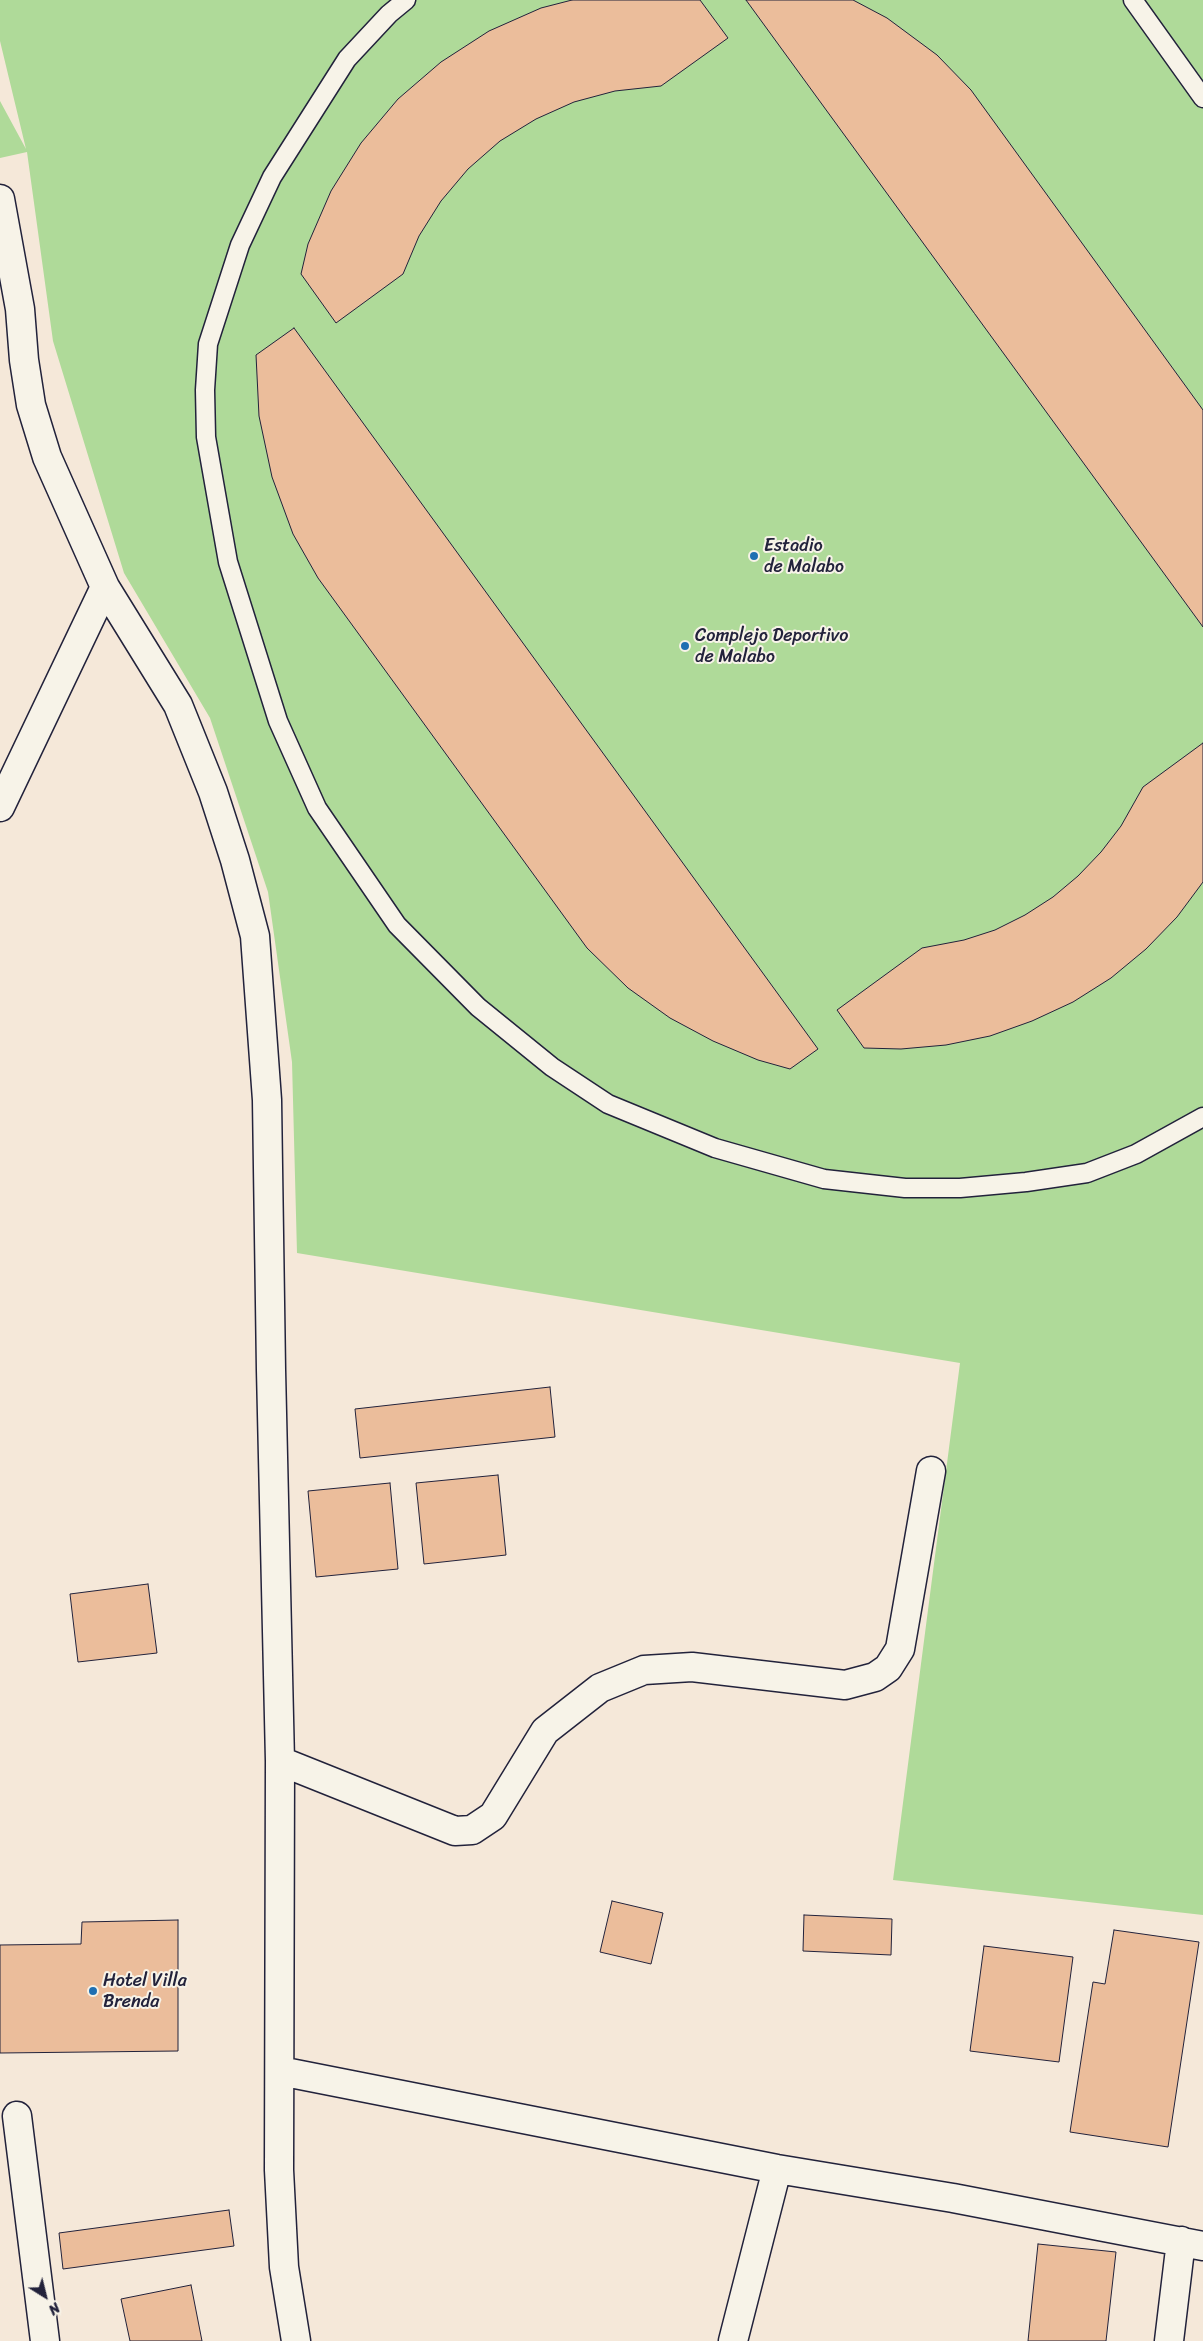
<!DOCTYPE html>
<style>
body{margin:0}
#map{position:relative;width:1203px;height:2341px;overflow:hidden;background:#f5e8d9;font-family:Sriracha,sans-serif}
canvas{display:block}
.north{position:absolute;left:20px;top:2271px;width:50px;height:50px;-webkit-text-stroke:4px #f7f3e8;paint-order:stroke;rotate:144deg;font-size:14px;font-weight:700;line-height:20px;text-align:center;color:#22223b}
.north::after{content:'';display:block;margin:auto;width:18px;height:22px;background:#22223b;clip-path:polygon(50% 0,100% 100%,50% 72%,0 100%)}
</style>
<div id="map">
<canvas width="1203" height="2341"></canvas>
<div class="north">N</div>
</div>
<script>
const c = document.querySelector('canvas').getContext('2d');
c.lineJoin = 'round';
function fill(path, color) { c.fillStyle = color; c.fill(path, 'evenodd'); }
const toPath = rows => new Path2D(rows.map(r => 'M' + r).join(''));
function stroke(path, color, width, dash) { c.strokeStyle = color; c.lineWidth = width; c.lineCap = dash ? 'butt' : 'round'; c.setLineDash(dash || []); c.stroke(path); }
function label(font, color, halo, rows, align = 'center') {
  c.font = font + ' Sriracha,sans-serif'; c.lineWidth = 4; c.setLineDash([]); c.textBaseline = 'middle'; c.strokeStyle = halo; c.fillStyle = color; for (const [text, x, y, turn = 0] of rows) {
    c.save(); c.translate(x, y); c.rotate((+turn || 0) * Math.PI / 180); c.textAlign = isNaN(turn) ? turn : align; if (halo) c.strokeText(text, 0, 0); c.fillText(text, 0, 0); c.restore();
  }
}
fill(toPath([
 [0,0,1203,0,1203,1915,893,1880,960,1363,297,1253,292,1062,268,892,210,718,124,573,53,341,27,152,0,158,0,101,26,149,0,41]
]), '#afda99');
const building = toPath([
 [572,0,700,0,728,38,661,86,615,91,574,102,536,119,500,141,468,169,441,201,419,236,403,274,336,323,301,274,308,244,331,191,361,143,398,99,441,62,489,31,541,8,572,0],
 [746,0,853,0,887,18,937,55,971,90,1203,410,1203,627,746,0],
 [294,328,818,1049,790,1069,758,1060,713,1041,670,1018,628,988,587,948,318,578,293,534,272,477,259,416,256,355,294,328],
 [1203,743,1203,882,1177,917,1146,949,1111,978,1073,1002,1032,1021,990,1036,946,1045,901,1049,864,1048,837,1010,922,948,964,940,995,930,1025,915,1053,897,1078,876,1101,852,1121,826,1143,787,1203,743],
 [550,1387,555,1437,360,1458,355,1409,550,1387],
 [498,1475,506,1555,424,1564,416,1483,498,1475],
 [390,1483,398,1569,316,1577,308,1491,390,1483],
 [148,1584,157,1653,78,1662,70,1594,148,1584],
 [612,1901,663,1913,651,1964,600,1952,612,1901],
 [804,1915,892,1919,891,1955,803,1951,804,1915],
 [178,1920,178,2051,0,2053,0,1945,81,1944,82,1922,178,1920],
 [1114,1930,1199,1942,1168,2147,1070,2132,1093,1982,1105,1984,1114,1930],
 [984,1946,1073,1957,1059,2062,970,2051,984,1946],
 [229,2210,234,2246,63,2269,59,2233,229,2210],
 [1038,2244,1116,2252,1106,2341,1028,2341,1038,2244],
 [191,2285,202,2341,130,2341,121,2299,191,2285]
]);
fill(building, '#ebbd9b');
stroke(building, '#22223b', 1);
const service = toPath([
 [406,0,389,14,347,59,272,177,240,245,208,344,205,390,206,437,228,562,278,721,317,808,397,925,478,1007,552,1067,608,1104,715,1148,824,1179,905,1188,960,1188,1026,1182,1087,1173,1136,1154,1203,1117],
 [1133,0,1203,98]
]);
const minor = toPath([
 [0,199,20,309,24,360,31,405,47,457,105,587,178,705,213,792,235,860,255,936,267,1100,271,1370,280,1761,279,2170,284,2267,296,2341],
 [0,807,105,587],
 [280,1761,455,1831,472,1830,493,1816,545,1731,600,1688,644,1670,692,1667,845,1685,875,1677,888,1668,900,1649,931,1471],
 [280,2071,777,2169,953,2198,1203,2246],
 [17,2116,45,2341],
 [733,2341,777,2169],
 [1169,2341,1181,2241]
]);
stroke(service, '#22223b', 21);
stroke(minor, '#22223b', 31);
stroke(service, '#f7f3e8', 18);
stroke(minor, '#f7f3e8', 28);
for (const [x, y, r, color] of [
 [754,556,5,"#1f6fb2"],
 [685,646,5,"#1f6fb2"],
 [93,1991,5,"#1f6fb2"]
]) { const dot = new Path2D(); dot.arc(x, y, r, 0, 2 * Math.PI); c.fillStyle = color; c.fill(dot); stroke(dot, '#f7f3e8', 2); }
label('18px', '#22223b', '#f7f3e8', [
 ["Estadio",764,546],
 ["de Malabo",764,567],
 ["Complejo Deportivo",695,636],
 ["de Malabo",695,657],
 ["Hotel Villa",103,1981],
 ["Brenda",103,2002]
], 'left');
</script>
